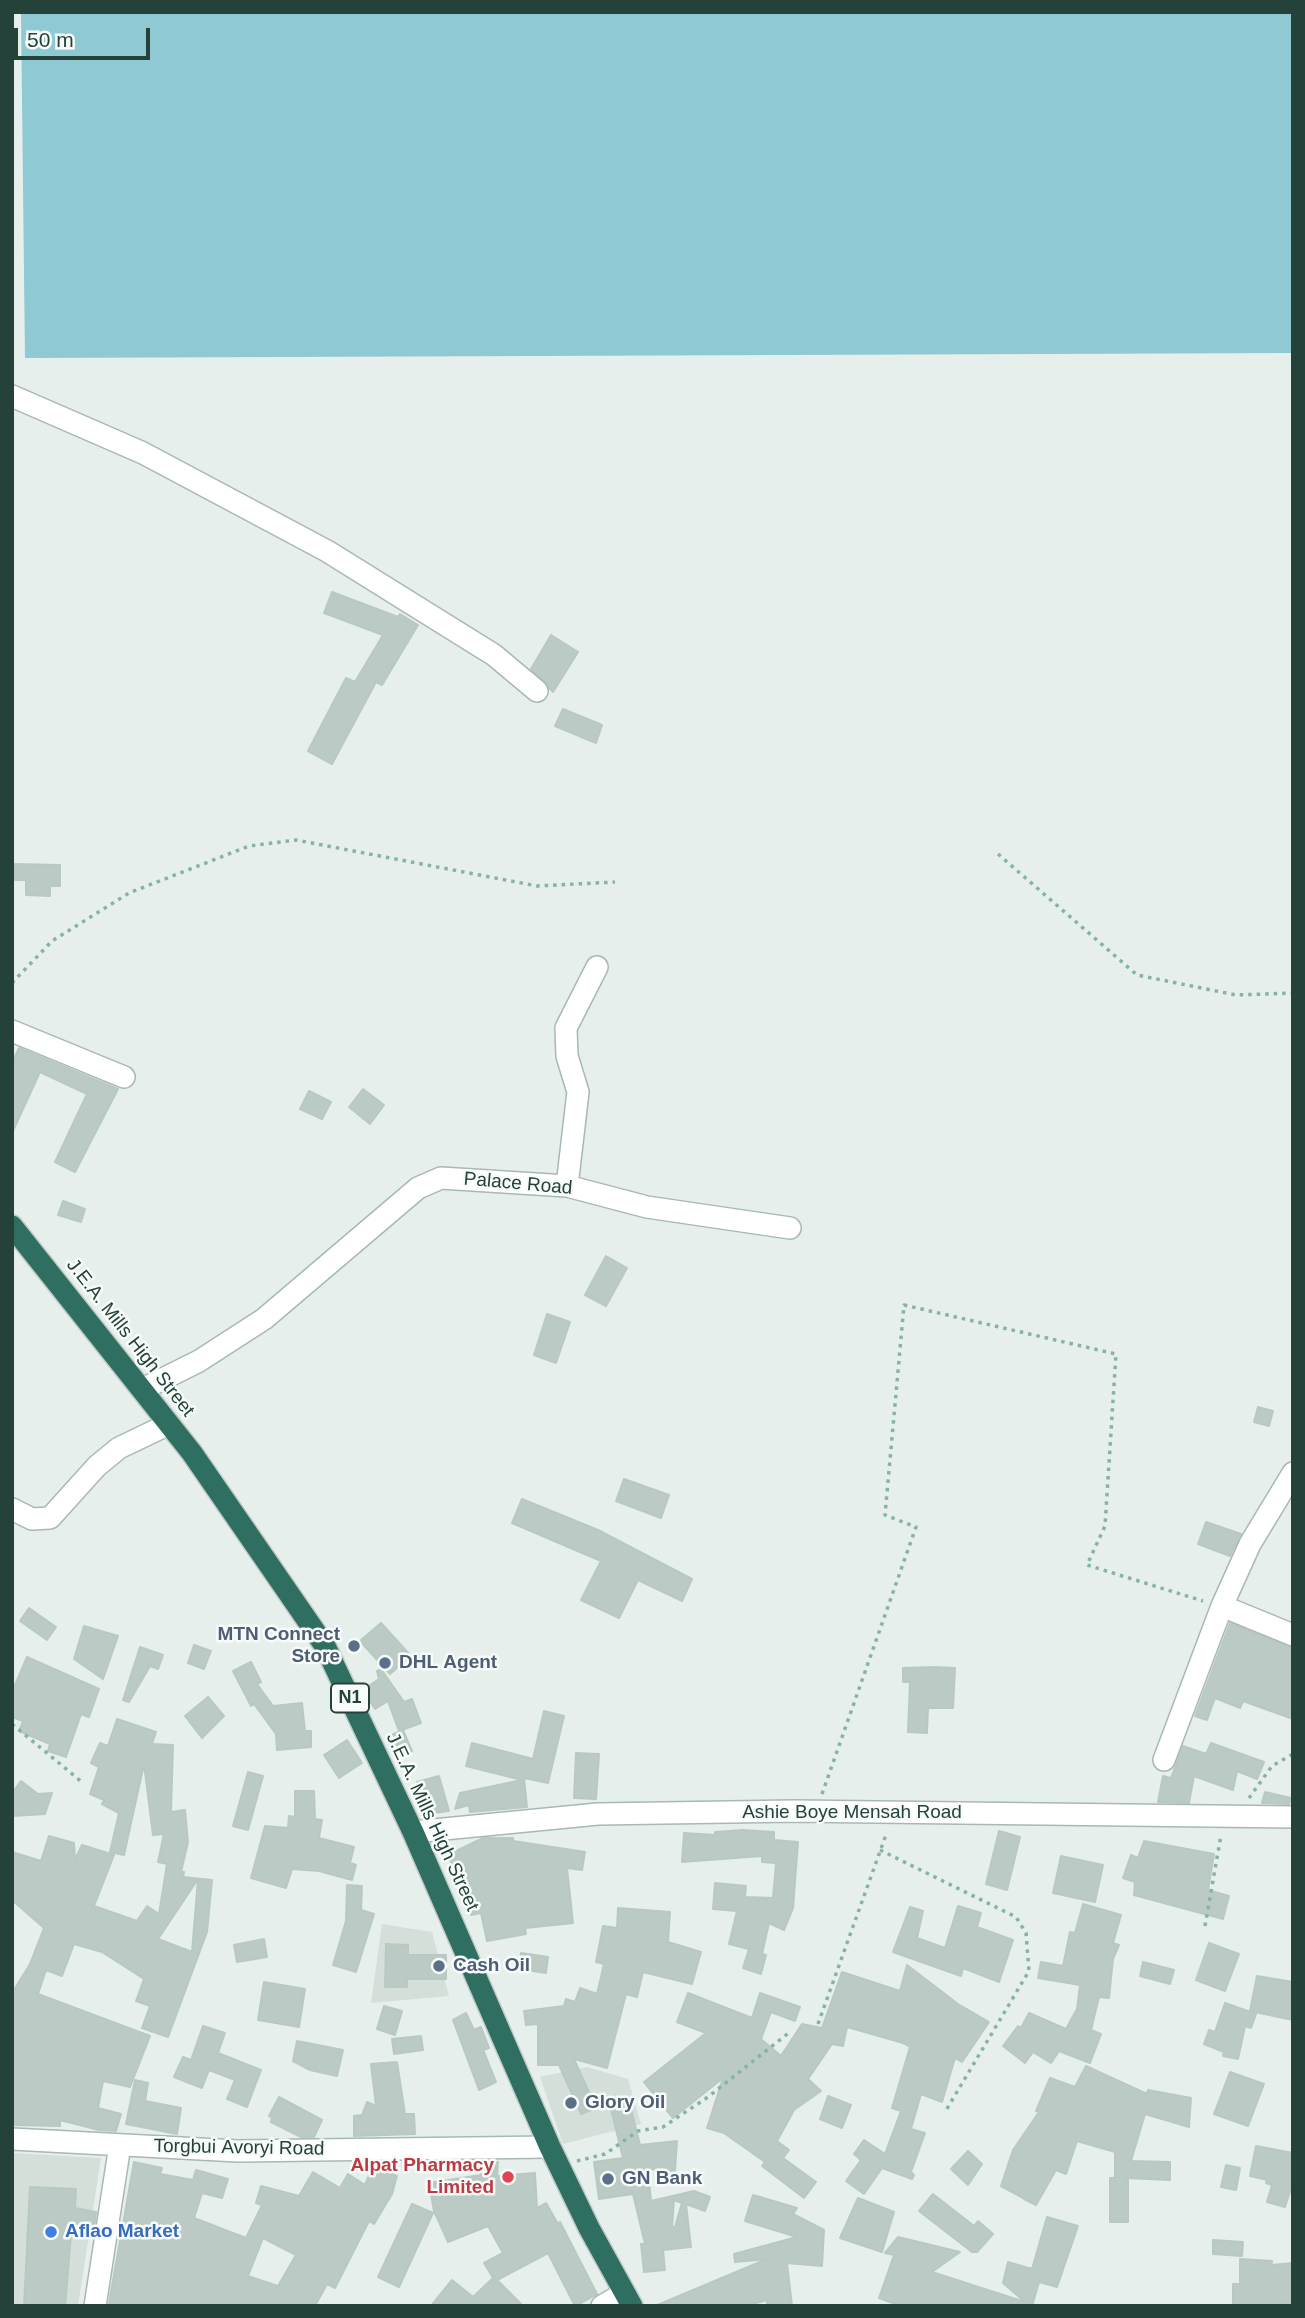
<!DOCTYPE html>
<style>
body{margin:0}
#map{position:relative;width:1305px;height:2318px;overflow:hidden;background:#e6efeb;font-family:Arial,sans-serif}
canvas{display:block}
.frame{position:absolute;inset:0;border:14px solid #24423a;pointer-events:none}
.scale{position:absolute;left:14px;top:28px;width:136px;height:32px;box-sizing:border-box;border:4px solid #24423a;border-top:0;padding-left:9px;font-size:21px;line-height:24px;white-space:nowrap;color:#24423a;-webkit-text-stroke:5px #f7fbf9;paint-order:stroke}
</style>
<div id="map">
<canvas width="1305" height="2318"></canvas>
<div class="frame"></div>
<div class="scale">50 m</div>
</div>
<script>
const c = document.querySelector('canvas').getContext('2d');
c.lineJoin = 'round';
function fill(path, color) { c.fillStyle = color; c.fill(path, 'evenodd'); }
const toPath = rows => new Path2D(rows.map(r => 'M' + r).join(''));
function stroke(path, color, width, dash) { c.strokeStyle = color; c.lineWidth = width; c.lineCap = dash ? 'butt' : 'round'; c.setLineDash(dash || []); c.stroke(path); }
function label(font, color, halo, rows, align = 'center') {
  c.font = font + ' Arial,sans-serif'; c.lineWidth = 5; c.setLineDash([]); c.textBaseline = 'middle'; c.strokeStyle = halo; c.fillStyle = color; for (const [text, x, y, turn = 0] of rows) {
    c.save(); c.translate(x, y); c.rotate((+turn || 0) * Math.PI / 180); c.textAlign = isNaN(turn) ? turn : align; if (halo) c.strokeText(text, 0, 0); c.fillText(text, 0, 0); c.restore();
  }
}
fill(toPath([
 [382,1924,432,1932,449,1996,371,2003],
 [587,2067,628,2079,641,2124,563,2144,540,2077],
 [12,2153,101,2158,78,2306,12,2306]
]), '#d4dfda');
fill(toPath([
 [21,12,1293,12,1293,353,25,358]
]), '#8ec9d4');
const building = toPath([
 [332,592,398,617,400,614,418,625,382,685,376,682,332,764,308,751,346,678,355,682,383,635,324,613,332,592],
 [551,635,578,652,553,692,531,669,551,635],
 [563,709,602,725,596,743,555,726,563,709],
 [15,864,60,865,60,886,50,886,50,896,26,895,26,880,15,880,15,864],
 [19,1048,118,1089,75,1172,55,1162,87,1094,40,1072,12,1133,12,1063,19,1048],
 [363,1089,384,1105,370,1124,349,1107,363,1089],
 [309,1091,331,1102,322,1119,300,1109,309,1091],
 [63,1201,85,1209,81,1222,58,1215,63,1201],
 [606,1256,627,1268,606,1306,585,1295,606,1256],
 [547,1314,570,1322,556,1363,534,1355,547,1314],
 [1258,1407,1273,1411,1269,1426,1254,1422,1258,1407],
 [624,1479,669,1495,661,1518,616,1501,624,1479],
 [522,1499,598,1530,692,1579,682,1601,638,1580,619,1618,581,1600,601,1561,512,1523,522,1499],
 [1206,1522,1241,1534,1230,1556,1198,1544,1206,1522],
 [29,1608,56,1627,47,1640,20,1621,29,1608],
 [381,1623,411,1656,390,1674,360,1641,381,1623],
 [1230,1623,1293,1648,1293,1719,1243,1701,1240,1708,1215,1698,1207,1720,1195,1716,1230,1623],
 [84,1626,118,1636,103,1679,74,1659,84,1626],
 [194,1645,211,1651,204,1669,188,1663,194,1645],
 [140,1647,163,1655,158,1669,150,1666,129,1702,123,1700,140,1647],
 [27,1657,99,1689,89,1717,81,1714,66,1757,48,1751,50,1744,19,1731,23,1721,12,1717,12,1692,27,1657],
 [251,1662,261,1682,257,1684,273,1706,302,1703,305,1731,311,1731,311,1747,277,1750,276,1734,254,1704,251,1706,233,1671,251,1662],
 [933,1667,955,1668,953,1708,928,1708,927,1733,908,1732,910,1682,903,1682,903,1668,933,1667],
 [381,1669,404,1702,412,1699,421,1723,399,1731,388,1701,375,1709,363,1690,379,1679,377,1671,381,1669],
 [208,1697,224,1716,202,1738,185,1716,208,1697],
 [544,1711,564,1716,548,1783,524,1778,527,1807,470,1812,469,1805,455,1809,460,1793,522,1780,466,1766,472,1743,533,1759,544,1711],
 [117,1719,156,1732,152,1744,173,1745,171,1812,185,1810,188,1842,181,1872,184,1872,183,1877,212,1880,207,1932,168,2037,142,2028,150,2006,136,2001,144,1979,102,1952,74,1944,62,1976,46,1970,38,1994,150,2036,130,2087,103,2081,98,2108,121,2114,116,2131,99,2130,60,2120,60,2126,12,2125,12,1993,30,1964,44,1928,12,1900,12,1852,41,1861,49,1836,74,1843,75,1860,82,1845,114,1855,94,1906,137,1921,147,1906,159,1914,167,1864,158,1862,164,1834,153,1835,144,1764,124,1855,110,1852,119,1813,102,1804,104,1800,90,1794,99,1767,91,1763,100,1743,108,1746,117,1719],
 [198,1879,192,1952,158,1939,198,1879],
 [403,1730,412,1751,397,1757,387,1737,403,1730],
 [347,1740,362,1763,339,1778,324,1755,347,1740],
 [1211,1743,1264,1762,1257,1779,1237,1771,1233,1790,1194,1776,1189,1803,1158,1802,1163,1776,1171,1778,1183,1746,1206,1754,1211,1743],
 [576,1753,599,1754,596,1799,574,1798,576,1753],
 [248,1772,263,1776,248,1830,233,1826,248,1772],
 [439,1776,449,1811,426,1814,417,1782,439,1776],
 [21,1781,38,1794,52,1793,45,1814,12,1816,12,1793,21,1781],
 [295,1791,314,1791,315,1819,322,1820,319,1838,354,1847,350,1863,356,1865,352,1880,319,1871,292,1869,286,1888,251,1878,265,1826,288,1828,289,1816,295,1817,295,1791],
 [1265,1792,1291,1798,1289,1804,1262,1803,1265,1792],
 [743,1830,774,1832,774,1840,798,1842,793,1908,784,1930,769,1923,762,1954,766,1955,761,1974,743,1968,749,1949,729,1944,737,1911,713,1909,715,1883,746,1886,745,1897,773,1898,776,1863,762,1862,762,1856,682,1862,684,1833,715,1835,715,1832,743,1830],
 [999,1831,1020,1837,1007,1890,986,1884,999,1831],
 [483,1838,513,1838,513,1841,585,1852,582,1870,567,1868,573,1923,525,1928,526,1934,487,1941,481,1913,471,1915,464,1880,459,1882,448,1855,483,1838],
 [1144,1841,1214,1854,1208,1890,1229,1896,1223,1919,1134,1895,1135,1882,1123,1878,1131,1855,1138,1858,1144,1841],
 [1061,1856,1103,1865,1095,1902,1053,1893,1061,1856],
 [347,1885,362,1886,361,1910,374,1914,356,1972,333,1965,346,1921,347,1885],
 [1083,1904,1121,1915,1113,1943,1119,1945,1113,1959,1109,1998,1099,1997,1091,2030,1101,2034,1090,2063,1059,2051,1051,2063,1033,2052,1025,2063,1003,2046,1018,2026,1021,2028,1029,2013,1066,2029,1077,2009,1080,1985,1038,1978,1041,1962,1063,1966,1070,1932,1075,1933,1083,1904],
 [958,1906,981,1913,977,1927,1013,1940,999,1982,963,1968,961,1976,893,1952,910,1907,923,1911,917,1938,945,1948,958,1906],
 [618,1908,670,1912,668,1942,701,1952,692,1984,643,1972,637,1997,626,1994,607,2068,574,2059,596,2108,581,2114,559,2065,538,2065,538,2024,526,2025,524,2011,564,2006,566,1999,575,2002,580,1988,597,1994,604,1964,596,1962,603,1926,617,1928,618,1908],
 [264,1939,267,1957,237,1962,234,1945,264,1939],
 [1209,1943,1239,1954,1225,1991,1196,1980,1209,1943],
 [386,1944,408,1945,408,1955,446,1955,446,1979,407,1979,407,1987,385,1987,386,1944],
 [521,1953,548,1957,546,1973,519,1969,521,1953],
 [1143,1962,1174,1970,1170,1984,1140,1976,1143,1962],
 [907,1965,958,2004,989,2022,962,2062,955,2058,942,2102,921,2094,911,2129,925,2133,911,2172,914,2175,912,2179,882,2168,864,2194,846,2181,861,2160,854,2154,864,2140,885,2154,901,2111,892,2108,910,2047,903,2043,847,2027,843,2046,832,2044,808,2079,821,2091,794,2110,777,2141,789,2150,783,2158,816,2182,804,2198,762,2166,765,2162,724,2133,707,2128,723,2078,673,2118,644,2082,706,2033,677,2022,688,1993,752,2018,760,1993,800,2007,795,2021,771,2012,761,2039,781,2056,802,2024,822,2028,842,1972,900,1991,907,1965],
 [1257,1976,1293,1982,1293,2020,1250,2011,1257,1976],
 [264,1982,305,1989,299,2027,258,2020,264,1982],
 [1225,2003,1256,2014,1251,2028,1245,2026,1238,2059,1223,2056,1224,2052,1204,2044,1209,2030,1215,2032,1225,2003],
 [384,2006,402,2011,395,2035,377,2029,384,2006],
 [466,2013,474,2030,481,2027,489,2048,483,2050,496,2082,479,2090,453,2020,466,2013],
 [203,2026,225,2033,218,2053,261,2070,247,2107,227,2099,235,2080,209,2070,202,2088,174,2077,183,2057,191,2060,203,2026],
 [421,2036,423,2050,394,2054,392,2039,421,2036],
 [297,2041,343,2050,337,2076,310,2070,293,2061,297,2041],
 [397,2062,405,2114,414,2114,415,2134,354,2136,354,2116,362,2115,367,2102,376,2106,371,2064,397,2062],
 [1086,2066,1147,2094,1148,2090,1191,2098,1189,2127,1145,2114,1131,2161,1170,2162,1170,2180,1126,2178,1128,2179,1128,2222,1110,2222,1110,2178,1115,2178,1115,2152,1077,2141,1066,2174,1056,2170,1036,2205,1024,2199,1025,2196,1023,2198,1001,2186,1013,2150,1039,2112,1036,2111,1050,2078,1075,2087,1086,2066],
 [1230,2072,1264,2084,1248,2126,1214,2114,1230,2072],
 [135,2080,148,2083,145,2101,181,2108,177,2134,126,2124,135,2080],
 [828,2096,851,2105,842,2128,820,2119,828,2096],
 [279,2097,322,2120,314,2137,301,2137,271,2122,272,2117,269,2116,279,2097],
 [628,2097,640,2145,677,2141,675,2171,648,2169,651,2201,694,2191,710,2197,705,2211,686,2204,691,2247,663,2250,665,2270,644,2272,641,2244,645,2244,633,2194,599,2199,594,2162,623,2158,609,2101,628,2097],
 [674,2200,682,2203,675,2227,672,2227,674,2200],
 [1256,2146,1293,2153,1293,2182,1285,2207,1267,2202,1272,2185,1266,2183,1267,2180,1250,2176,1256,2146],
 [968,2151,982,2164,968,2185,951,2169,968,2151],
 [482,2161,498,2162,497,2176,535,2173,537,2208,546,2203,558,2224,560,2222,597,2294,575,2306,548,2253,497,2280,523,2306,431,2306,452,2280,473,2297,493,2278,484,2263,503,2253,488,2226,448,2242,434,2211,429,2183,481,2175,482,2161],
 [134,2162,162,2168,160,2174,193,2180,196,2170,228,2179,222,2198,202,2193,194,2218,246,2238,262,2205,256,2203,261,2186,299,2196,313,2172,340,2188,348,2174,365,2185,373,2166,397,2176,392,2194,374,2224,369,2221,335,2288,327,2284,315,2306,117,2306,109,2303,134,2162],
 [263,2238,296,2255,278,2286,248,2276,263,2238],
 [1226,2165,1240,2168,1236,2190,1221,2187,1226,2165],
 [30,2187,76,2189,75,2208,96,2212,94,2228,72,2223,65,2306,24,2306,30,2187],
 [933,2194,974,2226,978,2221,993,2234,977,2252,972,2252,919,2211,933,2194],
 [753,2195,797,2208,793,2214,824,2230,822,2266,787,2263,792,2306,767,2306,767,2300,745,2306,655,2306,767,2259,735,2262,734,2254,797,2237,745,2221,753,2195],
 [858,2198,894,2212,882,2252,840,2238,858,2198],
 [412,2204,433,2213,399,2287,378,2277,412,2204],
 [1047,2217,1078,2226,1057,2287,1039,2282,1032,2306,901,2306,879,2298,894,2255,885,2253,898,2237,960,2252,932,2272,1025,2302,1003,2283,1008,2262,1032,2269,1047,2217],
 [1213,2240,1243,2242,1242,2256,1213,2254,1213,2240],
 [1240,2259,1272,2261,1271,2265,1293,2263,1293,2303,1233,2306,1233,2284,1240,2284,1240,2259]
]);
fill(building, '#bbcac4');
stroke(building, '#b8c9c2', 2);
const minor = toPath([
 [12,396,143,453,327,551,494,655,537,691],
 [12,1031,124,1077],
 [567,1186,578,1092,567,1056,566,1028,597,967],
 [143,1389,199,1361,264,1319,418,1188,441,1178,567,1186,647,1207,790,1228],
 [12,1509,32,1519,50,1518,97,1466,119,1448,169,1424],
 [1222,1606,1250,1544,1293,1473],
 [1164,1760,1222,1606,1293,1635],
 [413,1832,598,1814,794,1811,1293,1817],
 [12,2139,238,2151,550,2147],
 [95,2306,120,2145],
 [602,2306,624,2293]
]);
const highway = toPath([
 [12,1226,192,1453,325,1646,413,1832,550,2147,589,2228,632,2306]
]);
stroke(minor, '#a8b8b2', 24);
stroke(highway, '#c2cac8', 24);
stroke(toPath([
 [998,854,1137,975,1236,995,1293,993],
 [12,983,52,941,129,893,249,846,296,840,537,886,615,882],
 [12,1724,83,1783],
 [822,1794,916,1527,885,1515,904,1305,1116,1354,1105,1526,1087,1565,1203,1601],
 [1249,1798,1272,1766,1293,1754],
 [880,1850,1016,1917,1026,1933,1029,1971,945,2112],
 [1205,1926,1221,1835],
 [818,2024,887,1832],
 [577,2161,605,2154,638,2131,663,2127,708,2097,791,2031]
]), '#86b3a5', 3.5, [3.5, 5]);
stroke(minor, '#fff', 21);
stroke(highway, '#2f6f62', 21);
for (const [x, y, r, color] of [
 [354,1646,7,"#5c6f8a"],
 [385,1663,7,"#5c6f8a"],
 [439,1966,7,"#5c6f8a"],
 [571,2103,7,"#5c6f8a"],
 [508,2177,7,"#e0444e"],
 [608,2179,7,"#5c6f8a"],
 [51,2232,7,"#3f7fe0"]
]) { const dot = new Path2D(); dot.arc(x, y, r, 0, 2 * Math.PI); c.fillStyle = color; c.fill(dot); stroke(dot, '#f7fbf9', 2.5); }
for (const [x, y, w] of [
 [350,1698,38]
]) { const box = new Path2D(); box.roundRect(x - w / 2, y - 14.5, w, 29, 5); c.fillStyle = '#f7fbf9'; c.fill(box); stroke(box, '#24423a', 2); }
label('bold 18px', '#24423a', null, [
 ["N1",350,1698]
]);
label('19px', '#24423a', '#f7fbf9', [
 ["Palace Road",518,1184,5],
 ["J.E.A. Mills High Street",130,1338,52],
 ["Ashie Boye Mensah Road",852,1813],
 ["J.E.A. Mills High Street",432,1822,65],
 ["Torgbui Avoryi Road",239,2148,1]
]);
label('bold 19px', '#4e5e75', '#f7fbf9', [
 ["MTN Connect",340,1635,"right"],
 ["Store",340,1657,"right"],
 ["DHL Agent",399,1663],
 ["Cash Oil",453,1966],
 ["Glory Oil",585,2103],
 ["GN Bank",622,2179]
], 'left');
label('bold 19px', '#be3a42', '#f7fbf9', [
 ["Alpat Pharmacy",494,2166],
 ["Limited",494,2188]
], 'right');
label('bold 19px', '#366cbe', '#f7fbf9', [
 ["Aflao Market",65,2232]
], 'left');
</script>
